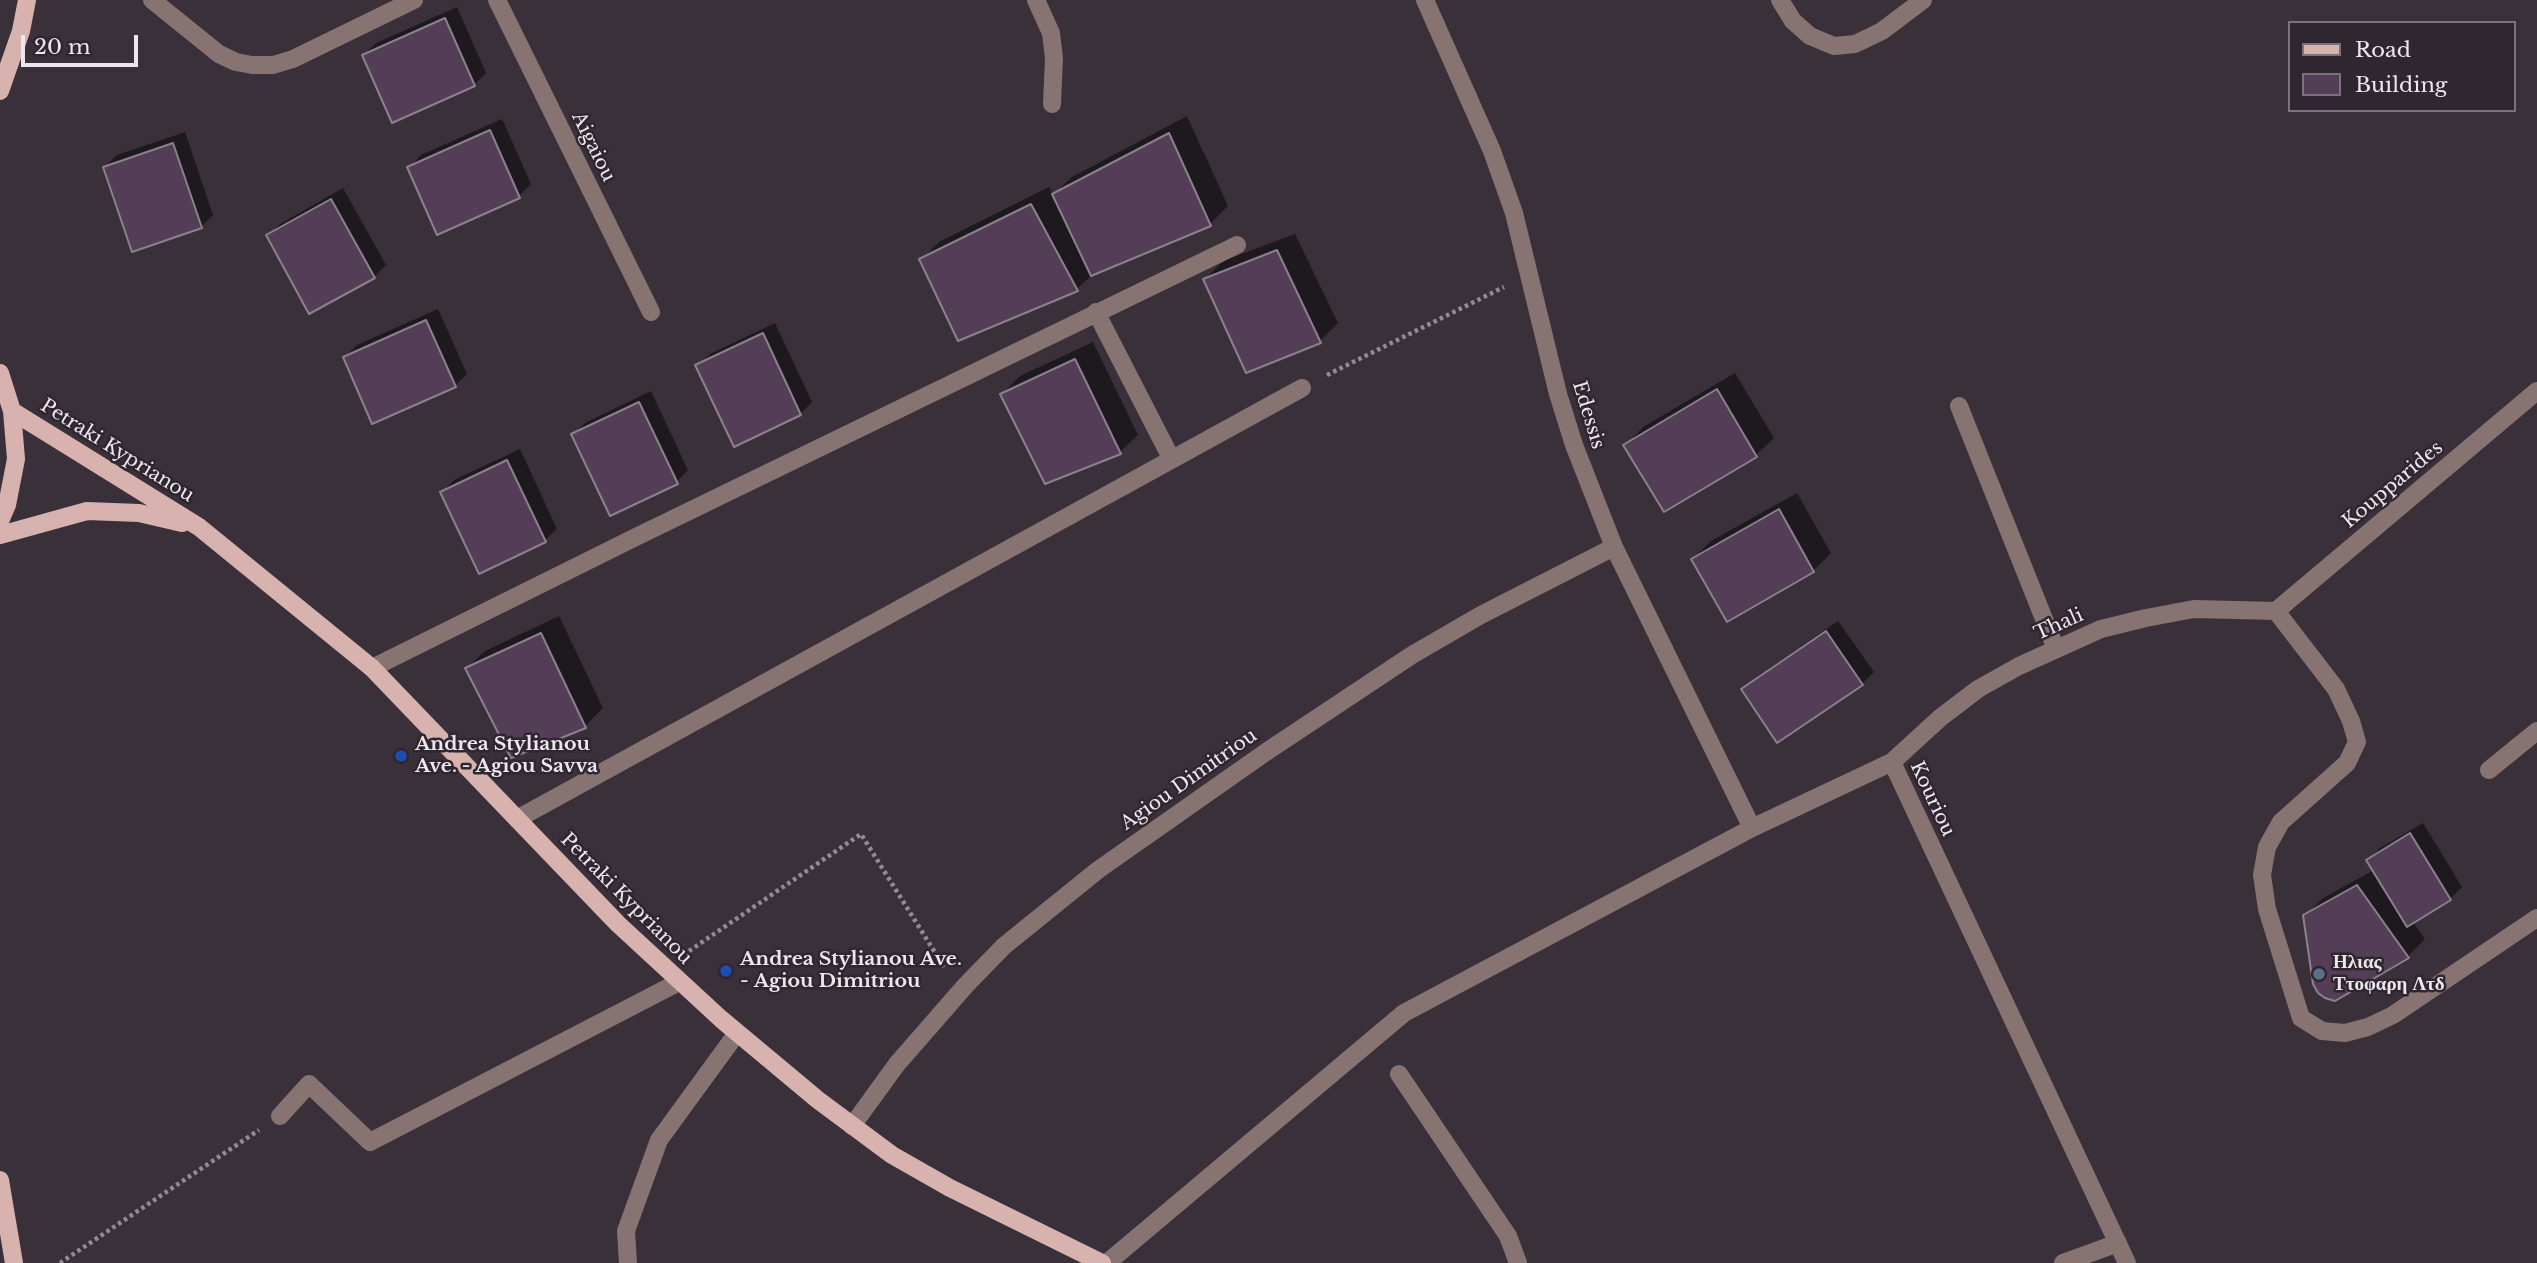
<!DOCTYPE html>
<meta charset="utf-8">
<style>
body{margin:0}
#map{position:relative;width:2537px;height:1263px;overflow:hidden;background:#39303a;font-family:"Libre Baskerville",serif}
canvas{display:block}
.legend{position:absolute;left:2288px;top:21px;width:228px;height:91px;box-sizing:border-box;background:#2f2630;border:2px solid #7b737c;margin:0;padding:9px 12px;list-style:none;font-size:21px;color:#ece7ed}
.legend li{display:flex;align-items:center;gap:14px;height:35px}
.legend b{width:35px;border:2px solid #7b737c}
.scale{position:absolute;left:21px;top:35px;width:117px;height:32px;box-sizing:border-box;border:4px solid #ece7ed;border-top:0;padding-left:9px;font-size:21px;line-height:24px;white-space:nowrap;color:#ece7ed;-webkit-text-stroke:5px #2f2630;paint-order:stroke}
</style>
<div id="map">
<canvas width="2537" height="1263"></canvas>
<ul class="legend">
<li><b style="height:9px;background:#d7b2af"></b>Road</li>
<li><b style="height:19px;background:#543d57"></b>Building</li>
</ul>
<div class="scale">20 m</div>
</div>
<script>
const c = document.querySelector('canvas').getContext('2d');
c.lineJoin = 'round';
function fill(path, color) { c.fillStyle = color; c.fill(path, 'evenodd'); }
const toPath = rows => new Path2D(rows.map(r => 'M' + r).join(''));
function stroke(path, color, width, dash) { c.strokeStyle = color; c.lineWidth = width; c.lineCap = dash ? 'butt' : 'round'; c.setLineDash(dash || []); c.stroke(path); }
function label(font, color, halo, rows, align = 'center') {
  c.font = font + ' "Libre Baskerville",serif'; c.lineWidth = 5; c.setLineDash([]); c.textBaseline = 'middle'; c.strokeStyle = halo; c.fillStyle = color; for (const [text, x, y, turn = 0] of rows) {
    c.save(); c.translate(x, y); c.rotate((+turn || 0) * Math.PI / 180); c.textAlign = isNaN(turn) ? turn : align; if (halo) c.strokeText(text, 0, 0); c.fillText(text, 0, 0); c.restore();
  }
}
fill(toPath([
 [457,7,486,73,474,85,364,55,376,43],
 [1187,116,1228,206,1210,224,1094,273,1077,289,958,339,921,260,939,242,1049,187,1053,195,1072,177],
 [502,119,531,184,519,196,410,167,421,155],
 [185,132,213,215,201,227,105,167,117,155],
 [343,188,386,265,374,277,268,236,280,224],
 [1295,234,1338,323,1320,341,1247,371,1205,279,1223,261],
 [438,309,467,374,455,386,345,357,357,345],
 [775,323,812,402,800,414,698,366,710,354],
 [1093,342,1138,435,1120,452,1002,394,1020,376],
 [1735,373,1774,438,1756,455,1626,445,1643,427],
 [651,391,688,470,677,482,573,435,585,423],
 [520,449,557,529,545,540,442,492,454,480],
 [1797,493,1831,553,1813,571,1693,559,1711,541],
 [559,616,603,708,585,726,512,756,467,668,485,651],
 [1838,621,1874,672,1862,684,1743,689,1755,678],
 [2423,823,2462,887,2450,899,2413,922,2425,939,2407,957,2305,916,2323,898,2374,870,2369,860,2380,848]
]), '#0007');
const building = toPath([
 [445,18,475,86,392,123,362,55,445,18],
 [490,130,520,198,437,235,407,167,490,130],
 [1169,133,1211,226,1091,276,1052,194,1169,133],
 [173,143,202,228,132,252,103,167,173,143],
 [331,199,375,278,309,314,266,235,331,199],
 [1031,204,1078,291,958,341,919,259,1031,204],
 [1277,250,1321,343,1246,373,1203,279,1277,250],
 [426,320,456,387,372,424,343,357,426,320],
 [763,333,801,415,734,447,695,365,763,333],
 [1075,359,1121,454,1045,484,1000,394,1075,359],
 [1717,389,1757,457,1664,512,1623,445,1717,389],
 [639,402,678,484,610,516,571,434,639,402],
 [507,460,546,542,479,574,440,492,507,460],
 [1779,509,1814,572,1727,622,1691,559,1779,509],
 [1826,631,1863,685,1777,743,1741,689,1826,631],
 [541,633,586,728,511,758,465,668,541,633],
 [2410,833,2451,900,2407,927,2366,860,2410,833],
 [2357,885,2409,958,2335,1001,2325,998,2318,993,2313,984,2303,915,2357,885]
]);
fill(building, '#543d57');
stroke(building, '#8b818d', 2);
stroke(toPath([
 [1327,375,1504,287],
 [689,951,861,834,944,967],
 [60,1263,259,1130]
]), '#938c94', 4.5, [3.5, 3.5]);
stroke(toPath([
 [152,0,219,54,236,62,252,65,273,65,293,59,414,0],
 [497,0,651,312],
 [1036,0,1051,33,1054,58,1052,104],
 [1425,0,1492,151,1514,213,1558,394,1574,445,1614,547,1752,828],
 [1780,0,1793,21,1810,36,1834,46,1855,44,1882,31,1923,0],
 [1096,312,1171,458],
 [1959,406,2056,649],
 [2276,611,2336,689,2351,721,2357,742,2347,763,2281,822,2267,847,2262,875,2267,909,2301,1018,2322,1031,2345,1033,2368,1027,2393,1015,2537,918],
 [2276,611,2537,391],
 [372,668,640,535,1237,245],
 [1892,762,2127,1263],
 [2489,770,2537,731],
 [517,819,1302,388],
 [1399,1074,1508,1236,1518,1263],
 [280,1116,309,1084,370,1142,679,982],
 [852,1126,897,1064,966,985,1004,946,1098,870,1266,752,1412,655,1481,615,1614,547],
 [628,1263,626,1231,659,1140,737,1033],
 [1107,1263,1404,1013,1752,828,1892,762,1940,718,1978,689,2019,666,2101,629,2146,618,2194,609,2276,611],
 [2063,1263,2118,1243]
]), '#867372', 18);
stroke(toPath([
 [0,91,21,31,27,0],
 [0,373,12,411,16,459,7,505,0,521],
 [12,411,199,527,372,668,618,924,721,1019,818,1100,892,1155,950,1188,1102,1263],
 [0,535,87,511,139,513,182,523],
 [0,1180,14,1263]
]), '#d7b2af', 18);
for (const [x, y, r, color] of [
 [401,756,7,"#1a4fb4"],
 [726,971,7,"#1a4fb4"],
 [2319,974,7,"#5c6f8a"]
]) { const dot = new Path2D(); dot.arc(x, y, r, 0, 2 * Math.PI); c.fillStyle = color; c.fill(dot); stroke(dot, '#2f2630', 2.5); }
label('19px', '#ece7ed', '#2f2630', [
 ["Aigaiou",593,147,64],
 ["Edessis",1588,415,73],
 ["Petraki Kyprianou",117,451,32],
 ["Koupparides",2393,485,-40],
 ["Thali",2059,625,-24],
 ["Agiou Dimitriou",1189,780,-35],
 ["Kouriou",1932,799,65],
 ["Petraki Kyprianou",626,899,45]
]);
label('bold 19px', '#ece7ed', '#2f2630', [
 ["Andrea Stylianou",415,745],
 ["Ave. - Agiou Savva",415,767],
 ["Andrea Stylianou Ave.",740,960],
 ["- Agiou Dimitriou",740,982],
 ["Ηλιας",2333,963],
 ["Ττοφαρη Λτδ",2333,985]
], 'left');
</script>
